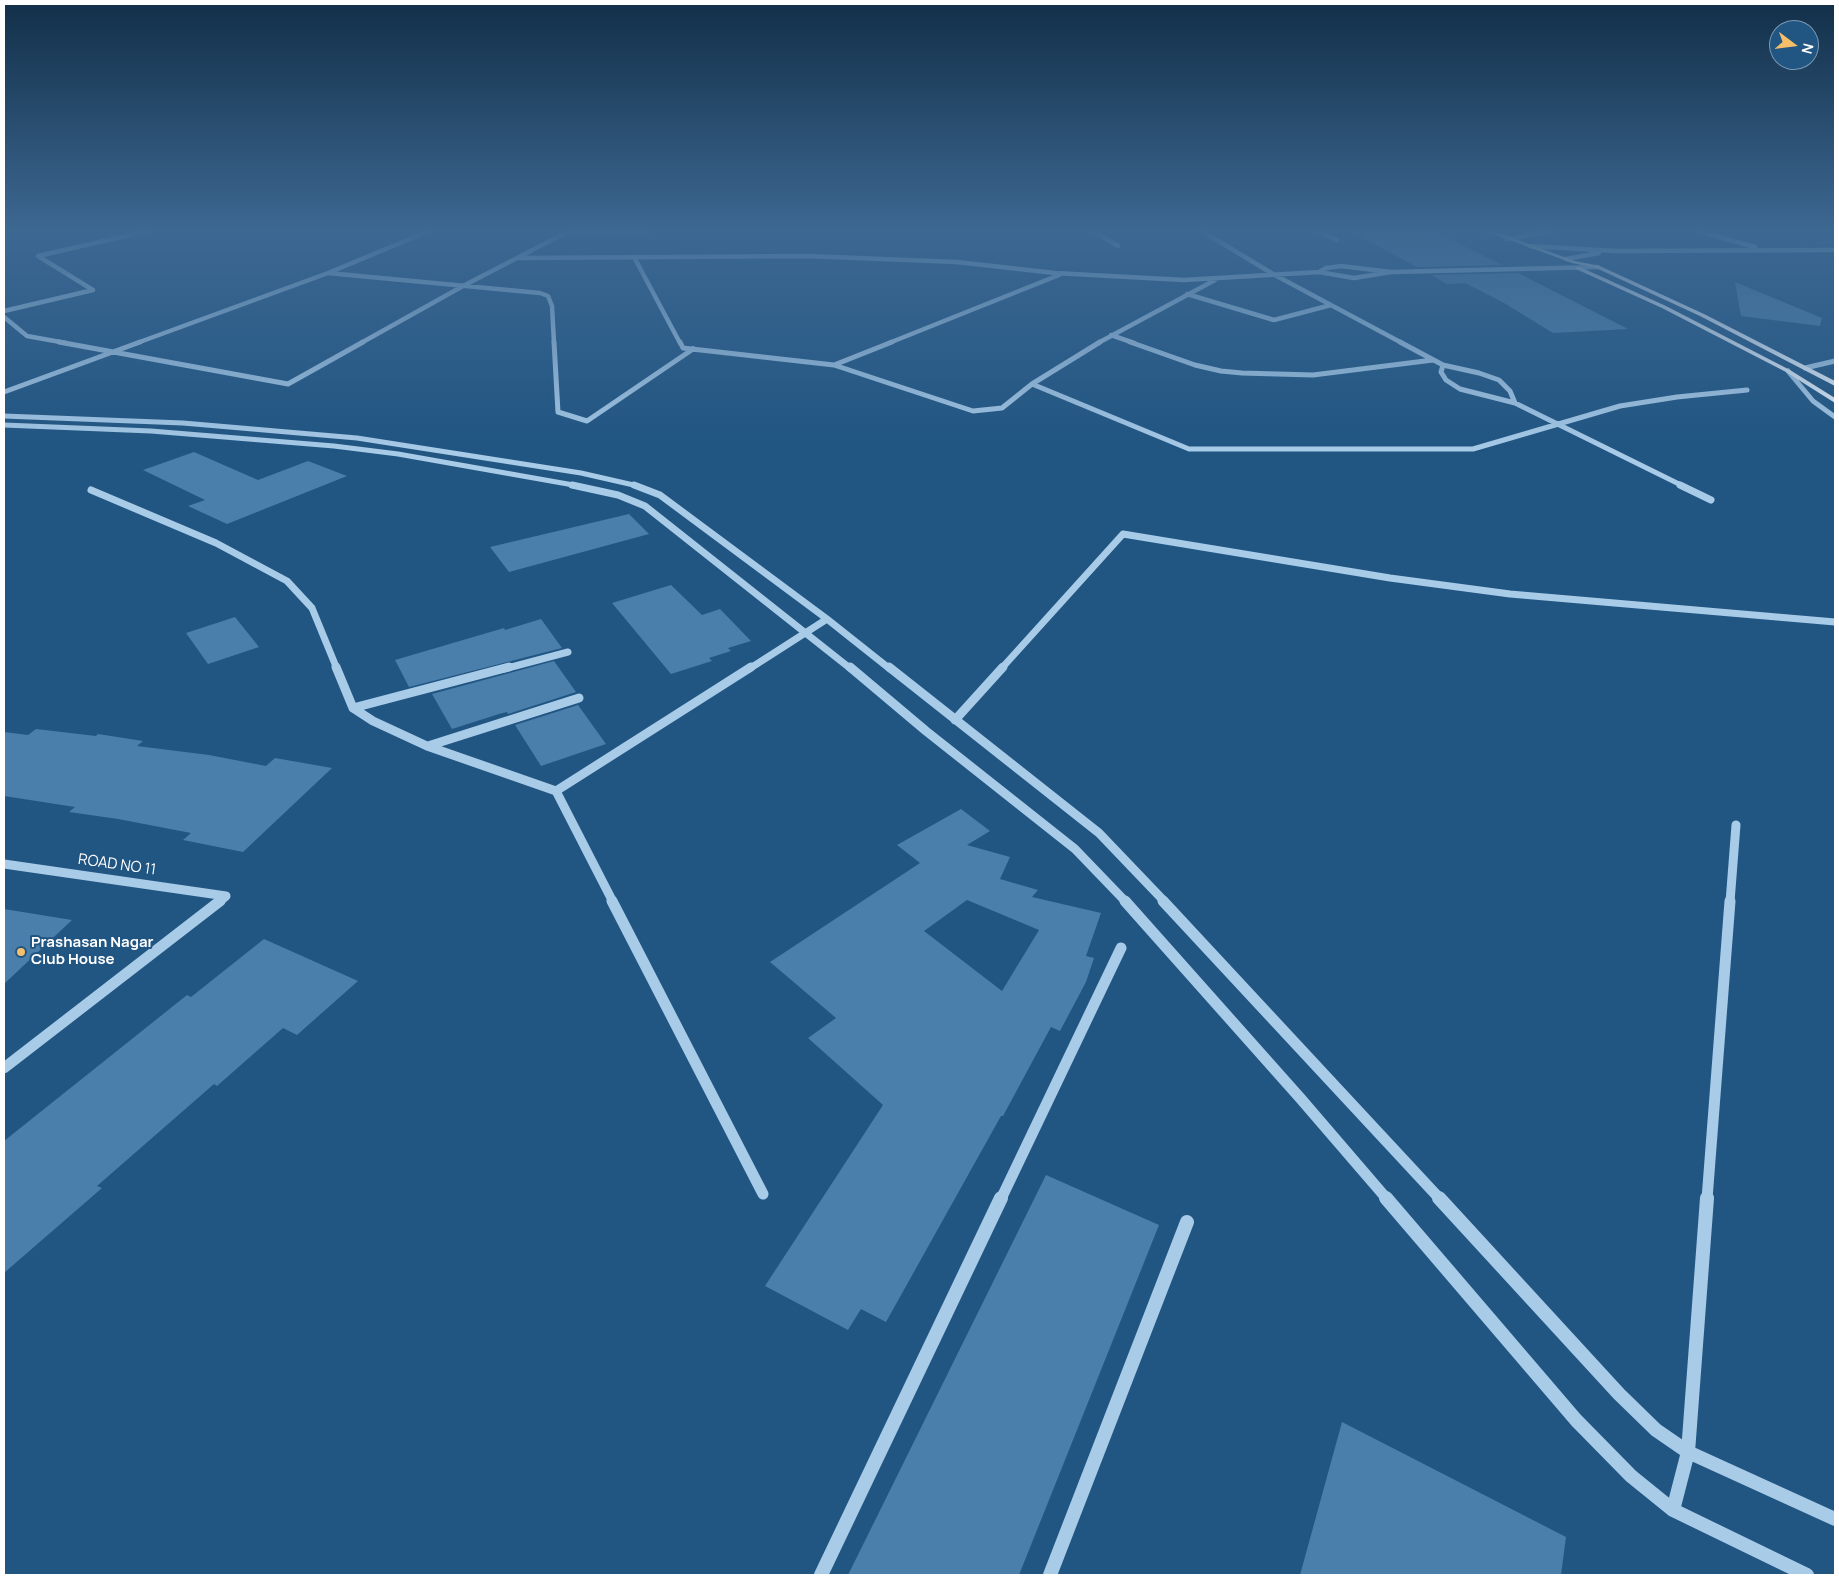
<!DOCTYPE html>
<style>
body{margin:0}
#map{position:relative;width:1839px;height:1579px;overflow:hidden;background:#215582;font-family:Manrope,sans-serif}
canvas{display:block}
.frame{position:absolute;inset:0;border:5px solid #fff;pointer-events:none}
.north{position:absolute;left:1769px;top:20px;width:50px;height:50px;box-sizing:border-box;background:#215582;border:1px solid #7a99b4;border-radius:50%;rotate:105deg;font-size:14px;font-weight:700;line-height:20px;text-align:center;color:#fff}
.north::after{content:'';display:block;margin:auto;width:18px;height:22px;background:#f5be69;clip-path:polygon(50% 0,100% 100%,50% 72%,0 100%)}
</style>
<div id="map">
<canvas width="1839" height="1579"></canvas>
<div class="frame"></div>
<div class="north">N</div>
</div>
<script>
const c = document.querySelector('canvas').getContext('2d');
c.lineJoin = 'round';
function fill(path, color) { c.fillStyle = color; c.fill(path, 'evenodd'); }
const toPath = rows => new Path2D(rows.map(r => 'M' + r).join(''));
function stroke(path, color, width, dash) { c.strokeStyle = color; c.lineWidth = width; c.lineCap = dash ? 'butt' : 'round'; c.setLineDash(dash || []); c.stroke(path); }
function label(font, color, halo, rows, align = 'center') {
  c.font = font + ' Manrope,sans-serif'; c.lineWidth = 4; c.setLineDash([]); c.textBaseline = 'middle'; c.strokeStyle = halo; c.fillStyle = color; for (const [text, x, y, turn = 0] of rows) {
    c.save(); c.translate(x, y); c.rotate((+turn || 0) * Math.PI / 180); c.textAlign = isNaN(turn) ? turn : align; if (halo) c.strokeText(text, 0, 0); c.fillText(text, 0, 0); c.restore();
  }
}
fill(toPath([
 [1350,231,1434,231,1502,265,1417,267],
 [1518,273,1628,329,1553,333,1504,303,1465,283,1447,284,1431,275],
 [1735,282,1822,318,1820,326,1741,316],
 [194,452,258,480,308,461,347,476,227,524,188,506,205,500,143,470],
 [629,514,649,534,509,572,490,547],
 [671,585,702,615,720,609,751,641,728,648,731,651,709,658,712,661,671,674,612,603],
 [235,617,259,647,208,664,186,633],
 [541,619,562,648,409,687,395,660,504,628,505,630],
 [554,661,576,692,508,714,507,712,499,714,452,729,432,694],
 [578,705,606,744,541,766,515,725],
 [36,729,96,736,98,734,143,741,137,746,209,755,266,766,275,758,332,768,243,852,183,840,191,833,118,819,69,812,75,807,4,796,4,732,28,735],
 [961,809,990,831,967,845,1010,857,1000,879,1038,890,1032,897,1101,913,1086,956,1094,958,1086,982,1060,1031,1051,1027,1003,1116,1001,1116,886,1322,861,1309,848,1330,765,1286,883,1105,808,1038,836,1018,770,962,920,863,897,845],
 [967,900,1039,930,1002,991,924,931],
 [4,909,72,920,4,984],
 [264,939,358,981,297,1035,283,1028,217,1086,214,1084,97,1186,102,1188,4,1273,4,1141,187,995,191,997],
 [1046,1175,1159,1225,1019,1575,848,1575],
 [1342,1422,1566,1537,1561,1575,1300,1575]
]), '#4a7fab');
stroke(toPath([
 [575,231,648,232],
 [1094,231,1118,246],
 [1202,231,1273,274,1402,343],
 [1317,231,1337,240],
 [1698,231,1755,247],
 [1507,239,1554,231],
 [1530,246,1614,251,1835,250],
 [634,257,680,343],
 [519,258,808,256,957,262,1055,273,1184,280,1319,272,1354,278,1391,272],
 [1566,259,1599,253],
 [1319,272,1326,268,1341,266,1391,272,1598,267],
 [328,273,540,293,548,296,552,306,554,343],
 [1187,294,1274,320,1331,305],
 [4,311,93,290,38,256,147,231],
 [4,317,27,336,66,343],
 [1111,335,1134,343],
 [137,343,328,273,429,231],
 [361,343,463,286,569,231],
 [889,343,1059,275],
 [1098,343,1215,280]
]), '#a8cbe8', 4.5);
stroke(toPath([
 [59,342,288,384,363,342],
 [554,342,558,412,587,421,693,349],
 [680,342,683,348,834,365,973,411,1002,408,1032,384,1100,342],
 [1130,342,1195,365,1221,371,1242,373,1313,375,1433,360],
 [1400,342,1443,365,1479,373,1499,380,1510,391,1515,403],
 [834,365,892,342],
 [1443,365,1441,372,1446,380,1460,389,1515,403,1683,486],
 [1805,368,1835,361],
 [1788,371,1813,401,1835,417],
 [1032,384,1189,449,1473,449,1620,406,1677,397,1747,390],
 [4,392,140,342],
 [4,416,183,423,357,438,581,473,638,486],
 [4,425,151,431,334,446,398,454,579,486]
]), '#a8cbe8', 5);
stroke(toPath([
 [572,485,618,495,645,506,851,669],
 [634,485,660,495,827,619,890,669],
 [1680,485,1711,500],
 [91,490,216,543,287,581,312,608,337,669],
 [504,669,568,652],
 [749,669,827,619],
 [1001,669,1123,534,1390,578,1510,594,1835,622]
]), '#a8cbe8', 7);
stroke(toPath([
 [336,667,353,708,373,721,427,746,556,791,751,667],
 [850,667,926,731,1075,849,1126,902],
 [889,667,1099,833,1165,902],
 [353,708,509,667],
 [955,720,1003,667],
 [428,746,579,698],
 [556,791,613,902],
 [4,864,226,896],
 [219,902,226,896],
 [1730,902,1736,825]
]), '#a8cbe8', 9);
stroke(toPath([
 [612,901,763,1194],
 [1125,901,1301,1099,1387,1199],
 [1163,901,1440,1199],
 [4,1068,220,901],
 [1001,1199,1121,948],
 [1707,1199,1730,901]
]), '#a8cbe8', 11);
stroke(toPath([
 [1386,1198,1576,1420,1631,1476,1673,1510,1807,1575],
 [1439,1198,1619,1394,1656,1430,1688,1452,1835,1519],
 [1673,1510,1688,1452,1707,1198],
 [821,1575,1001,1198],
 [1050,1575,1187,1222]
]), '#a8cbe8', 14);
fill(toPath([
 [1477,231,1499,233,1575,261,1600,266,1704,314,1835,381,1835,386,1700,316,1596,268,1572,263,1496,235,1477,231],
 [1576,267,1580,267,1666,306,1790,370,1835,398,1835,403,1786,372,1662,308,1576,269,1576,267]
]), '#eaf4fe');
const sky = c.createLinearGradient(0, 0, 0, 452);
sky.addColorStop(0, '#122f48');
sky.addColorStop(0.51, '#3d6892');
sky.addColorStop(1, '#3d689200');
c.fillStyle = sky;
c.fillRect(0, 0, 1839, 452);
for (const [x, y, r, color] of [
 [21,952,5,"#f5be69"]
]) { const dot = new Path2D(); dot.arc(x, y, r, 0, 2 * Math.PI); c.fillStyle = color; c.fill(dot); stroke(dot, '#215582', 2); }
label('15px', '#fff', '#215582', [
 ["ROAD NO 11",117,865,8]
]);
label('bold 15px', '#fff', '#215582', [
 ["Prashasan Nagar",31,943],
 ["Club House",31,960]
], 'left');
</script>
